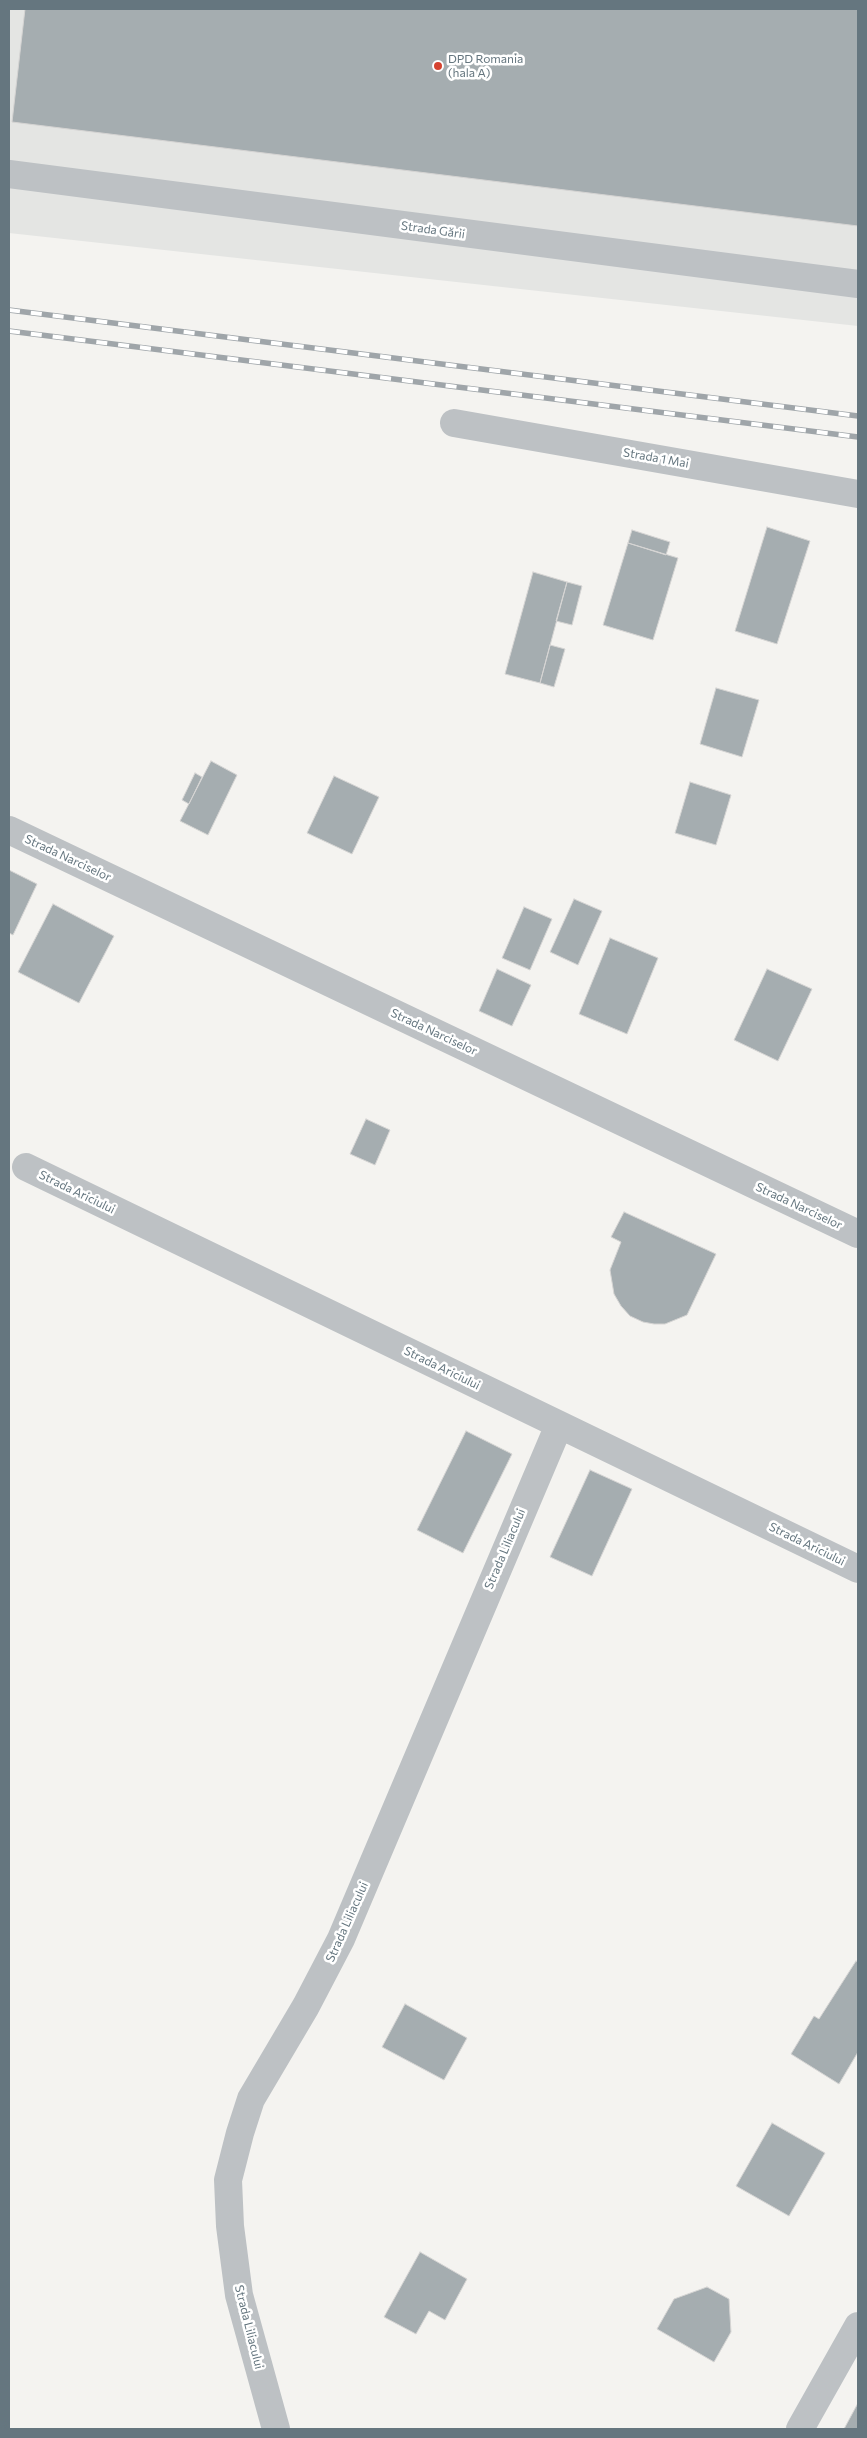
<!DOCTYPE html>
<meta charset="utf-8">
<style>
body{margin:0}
#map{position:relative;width:867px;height:2438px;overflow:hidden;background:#f4f3f0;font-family:Commissioner,sans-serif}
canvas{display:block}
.frame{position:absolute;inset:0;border:10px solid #65767f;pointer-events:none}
</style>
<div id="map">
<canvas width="867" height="2438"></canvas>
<div class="frame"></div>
</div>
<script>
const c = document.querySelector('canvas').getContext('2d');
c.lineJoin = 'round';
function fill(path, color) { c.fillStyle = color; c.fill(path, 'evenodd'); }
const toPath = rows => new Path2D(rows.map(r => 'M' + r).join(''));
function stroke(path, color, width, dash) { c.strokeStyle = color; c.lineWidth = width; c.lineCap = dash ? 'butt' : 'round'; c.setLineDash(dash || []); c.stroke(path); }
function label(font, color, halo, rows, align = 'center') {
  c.font = font + ' Commissioner,sans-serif'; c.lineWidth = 5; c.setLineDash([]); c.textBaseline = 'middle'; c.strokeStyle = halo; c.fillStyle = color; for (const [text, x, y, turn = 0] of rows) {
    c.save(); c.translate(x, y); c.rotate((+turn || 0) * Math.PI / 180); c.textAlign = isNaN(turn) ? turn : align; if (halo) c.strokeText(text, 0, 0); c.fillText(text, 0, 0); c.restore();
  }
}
fill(toPath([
 [9,9,858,9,858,326,9,233]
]), '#e4e5e3');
const building = toPath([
 [25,9,858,9,858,226,12,122,25,9],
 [767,527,810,541,777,644,735,631,767,527],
 [632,530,670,542,666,555,628,543,632,530],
 [628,543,678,558,653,640,603,625,628,543],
 [533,572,567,582,540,683,505,674,533,572],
 [567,582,582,586,572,625,556,621,567,582],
 [550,645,565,649,554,687,540,683,550,645],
 [716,688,759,700,742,757,700,744,716,688],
 [211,761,237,775,208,835,180,821,211,761],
 [195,773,202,777,189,804,182,800,195,773],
 [334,776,379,797,352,854,307,833,334,776],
 [690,782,731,795,716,845,675,833,690,782],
 [9,870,37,884,13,935,9,933,9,870],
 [574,899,602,911,578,965,550,952,574,899],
 [53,904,114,936,79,1003,18,972,53,904],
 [524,907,552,919,530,970,502,958,524,907],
 [610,938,658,958,627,1034,579,1014,610,938],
 [497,969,531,985,512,1026,479,1011,497,969],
 [767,969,812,989,778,1061,734,1040,767,969],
 [366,1119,390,1130,375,1165,350,1154,366,1119],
 [624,1212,716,1254,687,1315,665,1324,654,1324,643,1322,630,1316,621,1306,614,1294,610,1270,621,1242,611,1237,624,1212],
 [466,1431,512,1454,463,1553,417,1530,466,1431],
 [590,1470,632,1489,592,1576,550,1557,590,1470],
 [856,1961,858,1962,858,2052,839,2084,791,2054,814,2016,819,2019,856,1961],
 [405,2004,467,2038,444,2080,382,2047,405,2004],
 [772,2123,825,2153,789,2216,736,2186,772,2123],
 [420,2252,467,2279,445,2320,429,2311,416,2334,384,2317,420,2252],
 [707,2287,729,2299,731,2332,714,2362,657,2329,674,2299,707,2287],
 [858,2403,858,2429,844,2429,858,2403]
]);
fill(building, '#a5adb0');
stroke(building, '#d5d4d3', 1);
stroke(toPath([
 [9,174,858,284],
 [454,423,858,494],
 [9,830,858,1234],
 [26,1167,858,1569],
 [276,2429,239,2295,230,2226,228,2180,240,2133,251,2099,306,2006,341,1939,559,1425],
 [800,2429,858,2326]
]), '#bdc1c4', 28);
const rail = toPath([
 [9,310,858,416],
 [9,331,858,437]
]);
stroke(rail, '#9fa5a9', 5.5);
stroke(rail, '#fff', 4, [11]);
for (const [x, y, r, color] of [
 [438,66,5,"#d5422f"]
]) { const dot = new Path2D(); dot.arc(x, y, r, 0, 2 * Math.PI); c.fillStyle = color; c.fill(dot); stroke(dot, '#fff', 2); }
label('12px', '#65767f', '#fff', [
 ["DPD Romania",448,59],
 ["(hala A)",448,73]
], 'left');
label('12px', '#65767f', '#fff', [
 ["Strada Gării",433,230,8],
 ["Strada 1 Mai",656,458,10],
 ["Strada Narciselor",68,858,25],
 ["Strada Narciselor",434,1032,25],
 ["Strada Ariciului",77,1192,26],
 ["Strada Narciselor",799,1206,25],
 ["Strada Ariciului",442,1368,26],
 ["Strada Ariciului",807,1544,26],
 ["Strada Liliacului",505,1549,-67],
 ["Strada Liliacului",347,1922,-66],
 ["Strada Liliacului",249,2327,76]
]);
</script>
